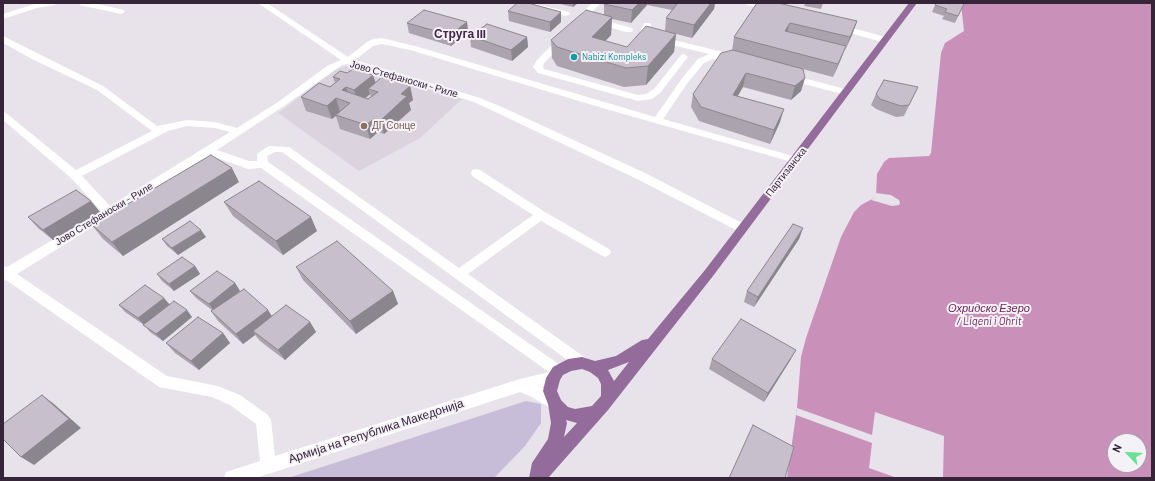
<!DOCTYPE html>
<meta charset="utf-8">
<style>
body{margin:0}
#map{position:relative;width:1155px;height:481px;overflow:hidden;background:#e8e2ea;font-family:Barlow,sans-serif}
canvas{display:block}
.frame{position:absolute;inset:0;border:4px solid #362439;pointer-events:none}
.north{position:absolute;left:1107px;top:433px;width:40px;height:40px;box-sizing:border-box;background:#f5f2f7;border:1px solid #a9a0ab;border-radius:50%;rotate:295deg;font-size:11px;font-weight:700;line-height:16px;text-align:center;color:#362439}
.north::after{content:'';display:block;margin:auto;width:14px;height:18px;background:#69e294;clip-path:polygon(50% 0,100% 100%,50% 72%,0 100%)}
</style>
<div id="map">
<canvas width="1155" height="481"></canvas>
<div class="frame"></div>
<div class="north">N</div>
</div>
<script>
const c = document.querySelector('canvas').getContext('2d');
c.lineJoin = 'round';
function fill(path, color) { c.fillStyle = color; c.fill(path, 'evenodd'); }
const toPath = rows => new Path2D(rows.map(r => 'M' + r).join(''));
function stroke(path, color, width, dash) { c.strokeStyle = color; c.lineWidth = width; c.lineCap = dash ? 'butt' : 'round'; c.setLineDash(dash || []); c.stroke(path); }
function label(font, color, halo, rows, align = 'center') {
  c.font = font + ' Barlow,sans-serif'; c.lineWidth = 4; c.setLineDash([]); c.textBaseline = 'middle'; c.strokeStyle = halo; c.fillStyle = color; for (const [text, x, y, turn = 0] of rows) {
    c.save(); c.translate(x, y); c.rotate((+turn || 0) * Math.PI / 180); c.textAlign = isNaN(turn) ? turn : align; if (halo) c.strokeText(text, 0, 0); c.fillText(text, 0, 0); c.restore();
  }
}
fill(toPath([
 [346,66,462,99,420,138,359,171,278,113,335,70]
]), '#dbd3de');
fill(toPath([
 [526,401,541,404,541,423,525,446,494,478,288,478]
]), '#c8bdd9');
fill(toPath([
 [961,3,1152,3,1152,478,787,478,797,408,801,357,806,338,841,237,854,212,861,205,874,198,876,195,877,174,884,162,889,158,929,156,931,153,941,53,945,43,964,31],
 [1115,441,1139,441,1139,465,1115,465]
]), '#c990ba');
fill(toPath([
 [876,193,891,195,899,200,900,203,899,205,892,206,871,200,874,198],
 [797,408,872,435,875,412,944,436,943,478,897,478,869,468,872,443,796,415]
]), '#e8e2ea');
fill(toPath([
 [38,3,56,3,55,5,37,8,3,19,3,14,38,3],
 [79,3,93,3,124,10,125,12,121,14,80,5,79,3],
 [258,3,267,3,348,57,367,42,373,39,382,38,415,46,655,117,683,77,698,59,709,54,644,38,640,32,644,23,650,23,651,25,648,32,650,34,723,52,724,54,722,56,737,60,738,62,734,65,713,59,704,63,689,81,663,119,800,158,801,160,800,162,796,163,792,162,599,107,410,50,382,44,373,46,355,60,480,98,502,107,645,173,746,225,748,228,746,231,742,232,738,231,637,179,474,102,348,64,342,65,284,106,217,150,249,161,257,161,257,155,258,153,269,146,289,147,459,268,533,215,472,176,471,173,472,170,476,169,480,170,545,212,609,249,611,252,609,255,605,257,601,255,541,221,468,274,587,359,589,363,587,367,582,369,577,367,282,152,275,152,267,156,268,162,563,367,565,371,563,375,560,377,558,383,541,387,560,399,562,404,560,409,555,411,532,397,520,392,256,478,224,478,226,472,260,461,256,424,230,405,212,397,159,387,6,280,3,281,3,266,7,267,101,211,71,178,3,120,3,112,6,113,76,170,152,131,97,90,32,59,3,43,3,36,103,86,157,126,187,120,215,122,237,128,278,102,327,66,341,60,258,3],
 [187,126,215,128,230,132,110,206,82,176,168,131,187,126],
 [209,155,248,169,261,168,549,372,520,379,275,456,271,420,268,415,240,395,218,386,167,376,17,274,209,155],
 [519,3,532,3,569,12,570,14,566,16,520,5,519,3],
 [592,3,601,3,588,16,632,28,633,30,632,32,626,32,581,19,580,17,581,13,592,3],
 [746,3,759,3,775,7,776,9,772,11,747,5,746,3],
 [838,24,889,38,890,40,886,43,835,29,834,27,838,24],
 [563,36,567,39,544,63,543,67,544,69,638,95,646,94,654,89,681,55,684,54,688,57,660,93,652,99,638,101,538,73,533,67,537,60,560,37,563,36],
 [788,74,849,90,851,92,846,95,785,79,783,77,785,75,788,74]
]), '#fff');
fill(toPath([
 [909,3,917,3,713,276,608,410,548,478,529,478,532,463,548,439,551,423,548,404,543,391,546,378,553,367,568,359,582,357,595,361,616,356,642,340,648,339,705,270,909,3],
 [629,362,614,381,608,370,629,362],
 [582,369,590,372,598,378,601,384,601,396,592,406,575,409,568,407,561,400,557,391,560,380,563,375,571,371,582,369],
 [566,420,577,423,564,437,567,423,566,420]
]), '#946c9b');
fill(toPath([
 [556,3,578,3,573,7],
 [605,3,715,3,714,9,692,38,676,34,674,52,646,85,624,87,557,66,552,58,551,40,604,14,604,4],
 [647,5,672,10,666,18,665,31,627,47,605,41,611,35,612,19,631,23],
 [757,3,857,21,852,35,845,50,844,50,841,59,833,77,791,66,805,78,801,91,791,100,743,87,738,96,780,122,770,144,699,121,691,107,693,94,732,51,734,37],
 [803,3,823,3,821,9,804,6,805,4],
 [950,4,964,4,955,23,942,19,944,16,932,12,935,5],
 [508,11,561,12,561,22,550,32,509,21],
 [467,22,468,32,451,46,409,33,407,23],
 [470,36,527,37,528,47,512,61,471,47],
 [347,73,373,75,376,83,410,86,413,100,409,103,411,110,384,134,378,132,370,139,340,129,336,116,332,119,306,111,301,97,330,87,335,83,333,77],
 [370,94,371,97,368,99,365,98],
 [918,87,904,116,896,117,876,109,871,105,876,94],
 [239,182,123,256,103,239,92,225],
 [224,202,317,231,283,255,233,216],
 [100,212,53,240,38,228,28,217],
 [803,228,799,239,754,307,744,302,747,291],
 [206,237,178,255,167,246,162,239],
 [195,266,200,274,174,291,162,281,157,274],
 [296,267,393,291,398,304,356,334,303,280],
 [235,283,240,291,234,295,272,316,310,322,316,332,285,360,260,341,255,335,243,344,218,321,211,311,212,310,196,298,190,291],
 [119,305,170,305,192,317,163,341,150,332,144,325,125,312],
 [223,333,230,343,199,370,175,353,166,343],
 [712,359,791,359,764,402,709,369]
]), '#aba4af');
fill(toPath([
 [573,3,578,3,573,7],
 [639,3,647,3,647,5,631,23,632,10],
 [711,3,715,3,714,9,692,38,694,25],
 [561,12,561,22,550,32,550,22],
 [612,17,611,35,591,56,592,37],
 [857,21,852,35,845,50,850,37],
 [467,22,468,32,451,46,450,35],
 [790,23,786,36,785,31],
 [676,34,674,52,646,85,648,66],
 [527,37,528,47,512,61,511,50],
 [846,46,841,59,833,77,838,64],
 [746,73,743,87,730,108,733,95],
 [373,75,377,89,368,89,370,94,359,104,354,90],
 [805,78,801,91,791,100,795,86],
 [410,86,413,100,409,103,411,110,384,134,380,121,401,94],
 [346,87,350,101,342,90],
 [336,98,340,112,332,119,327,106],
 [784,109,780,122,770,144,774,130],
 [374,119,378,132,370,139,366,125],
 [232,168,239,182,123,256,112,242],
 [91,201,100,212,53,240,43,230],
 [311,217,317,231,283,255,276,241],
 [803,228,799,239,754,307,758,297],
 [201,230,206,237,178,255,172,248],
 [195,266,200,274,174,291,169,284],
 [235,283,240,291,214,311,209,304],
 [393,291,398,304,356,334,350,321],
 [164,298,170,305,144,325,138,318],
 [187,310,192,317,163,341,156,334],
 [268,310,275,321,253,331,255,335,243,344,236,334],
 [310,322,316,332,285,360,278,350],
 [223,333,230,343,199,370,191,361],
 [796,350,791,359,764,402,768,393],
 [42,395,54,404,81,428,34,465,21,457]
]), '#8b868e');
const building = toPath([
 [517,3,528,3,561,12,550,22,508,11,517,3],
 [605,3,639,3,632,10,604,4,605,3],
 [678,3,711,3,694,25,666,18,678,3],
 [757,3,778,3,857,21,850,37,790,23,785,31,846,46,838,64,734,37,757,3],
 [936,3,947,3,950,4,950,3,960,3,964,4,958,16,945,12,947,9,935,5,936,3],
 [424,10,467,22,450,35,407,23,424,10],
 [586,10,612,17,592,37,627,47,646,26,676,34,648,66,626,68,557,47,551,40,586,10],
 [487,24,527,37,511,50,470,36,487,24],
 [733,50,803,69,805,78,795,86,746,73,733,95,784,109,774,130,701,107,693,94,721,53,733,50],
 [353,69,373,75,354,90,346,87,342,90,368,99,378,92,368,89,382,77,410,86,401,94,407,96,380,121,374,119,366,125,336,115,350,103,336,98,327,106,301,97,319,83,330,87,340,79,333,77,340,71,347,73,353,69],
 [884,80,918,87,909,105,901,106,880,99,876,94,884,80],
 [211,155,232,168,112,242,92,225,211,155],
 [259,181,311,217,276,241,224,202,259,181],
 [76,190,91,201,43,230,28,217,76,190],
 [190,221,201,230,172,248,162,239,190,221],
 [793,224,803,228,758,297,747,291,793,224],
 [337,241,393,291,350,321,296,267,337,241],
 [182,257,195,266,169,284,157,274,182,257],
 [217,271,235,283,209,304,190,291,217,271],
 [145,285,164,298,138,318,119,305,145,285],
 [244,289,268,310,236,334,211,311,244,289],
 [174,301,187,310,156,334,143,325,174,301],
 [286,305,310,322,278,350,253,331,286,305],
 [198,317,223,333,191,361,166,343,198,317],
 [741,319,796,350,768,393,712,359,741,319],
 [42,395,69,419,21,457,3,439,3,424,42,395],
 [753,425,794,447,785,478,729,478,753,425]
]);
fill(building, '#c7bfcb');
stroke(building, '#8b868e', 1);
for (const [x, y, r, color] of [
 [574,57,4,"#0f9aa8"],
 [364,126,4,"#8d6e63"]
]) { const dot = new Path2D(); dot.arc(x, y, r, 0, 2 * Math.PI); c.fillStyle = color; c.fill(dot); stroke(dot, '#f5f2f7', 1.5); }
label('9px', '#0d838f', '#f5f2f7', [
 ["Nabizi Kompleks",582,57]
], 'left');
label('10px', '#362439', '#f5f2f7', [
 ["Јово Стефаноски - Риле",404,79,16],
 ["Партизанска",786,172,-52],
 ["Јово Стефаноски - Риле",104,214,-31]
]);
label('10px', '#785e54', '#f5f2f7', [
 ["ДГ Сонце",372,126]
], 'left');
label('italic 11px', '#6e255a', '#f5f2f7', [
 ["Охридско Езеро",989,308],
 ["/ Liqeni i Ohrit",989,321]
]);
label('bold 12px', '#442249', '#f5f2f7', [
 ["Струга III",460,34]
]);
label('12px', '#362439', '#f5f2f7', [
 ["Армија на Република Македонија",376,431,-18]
]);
</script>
